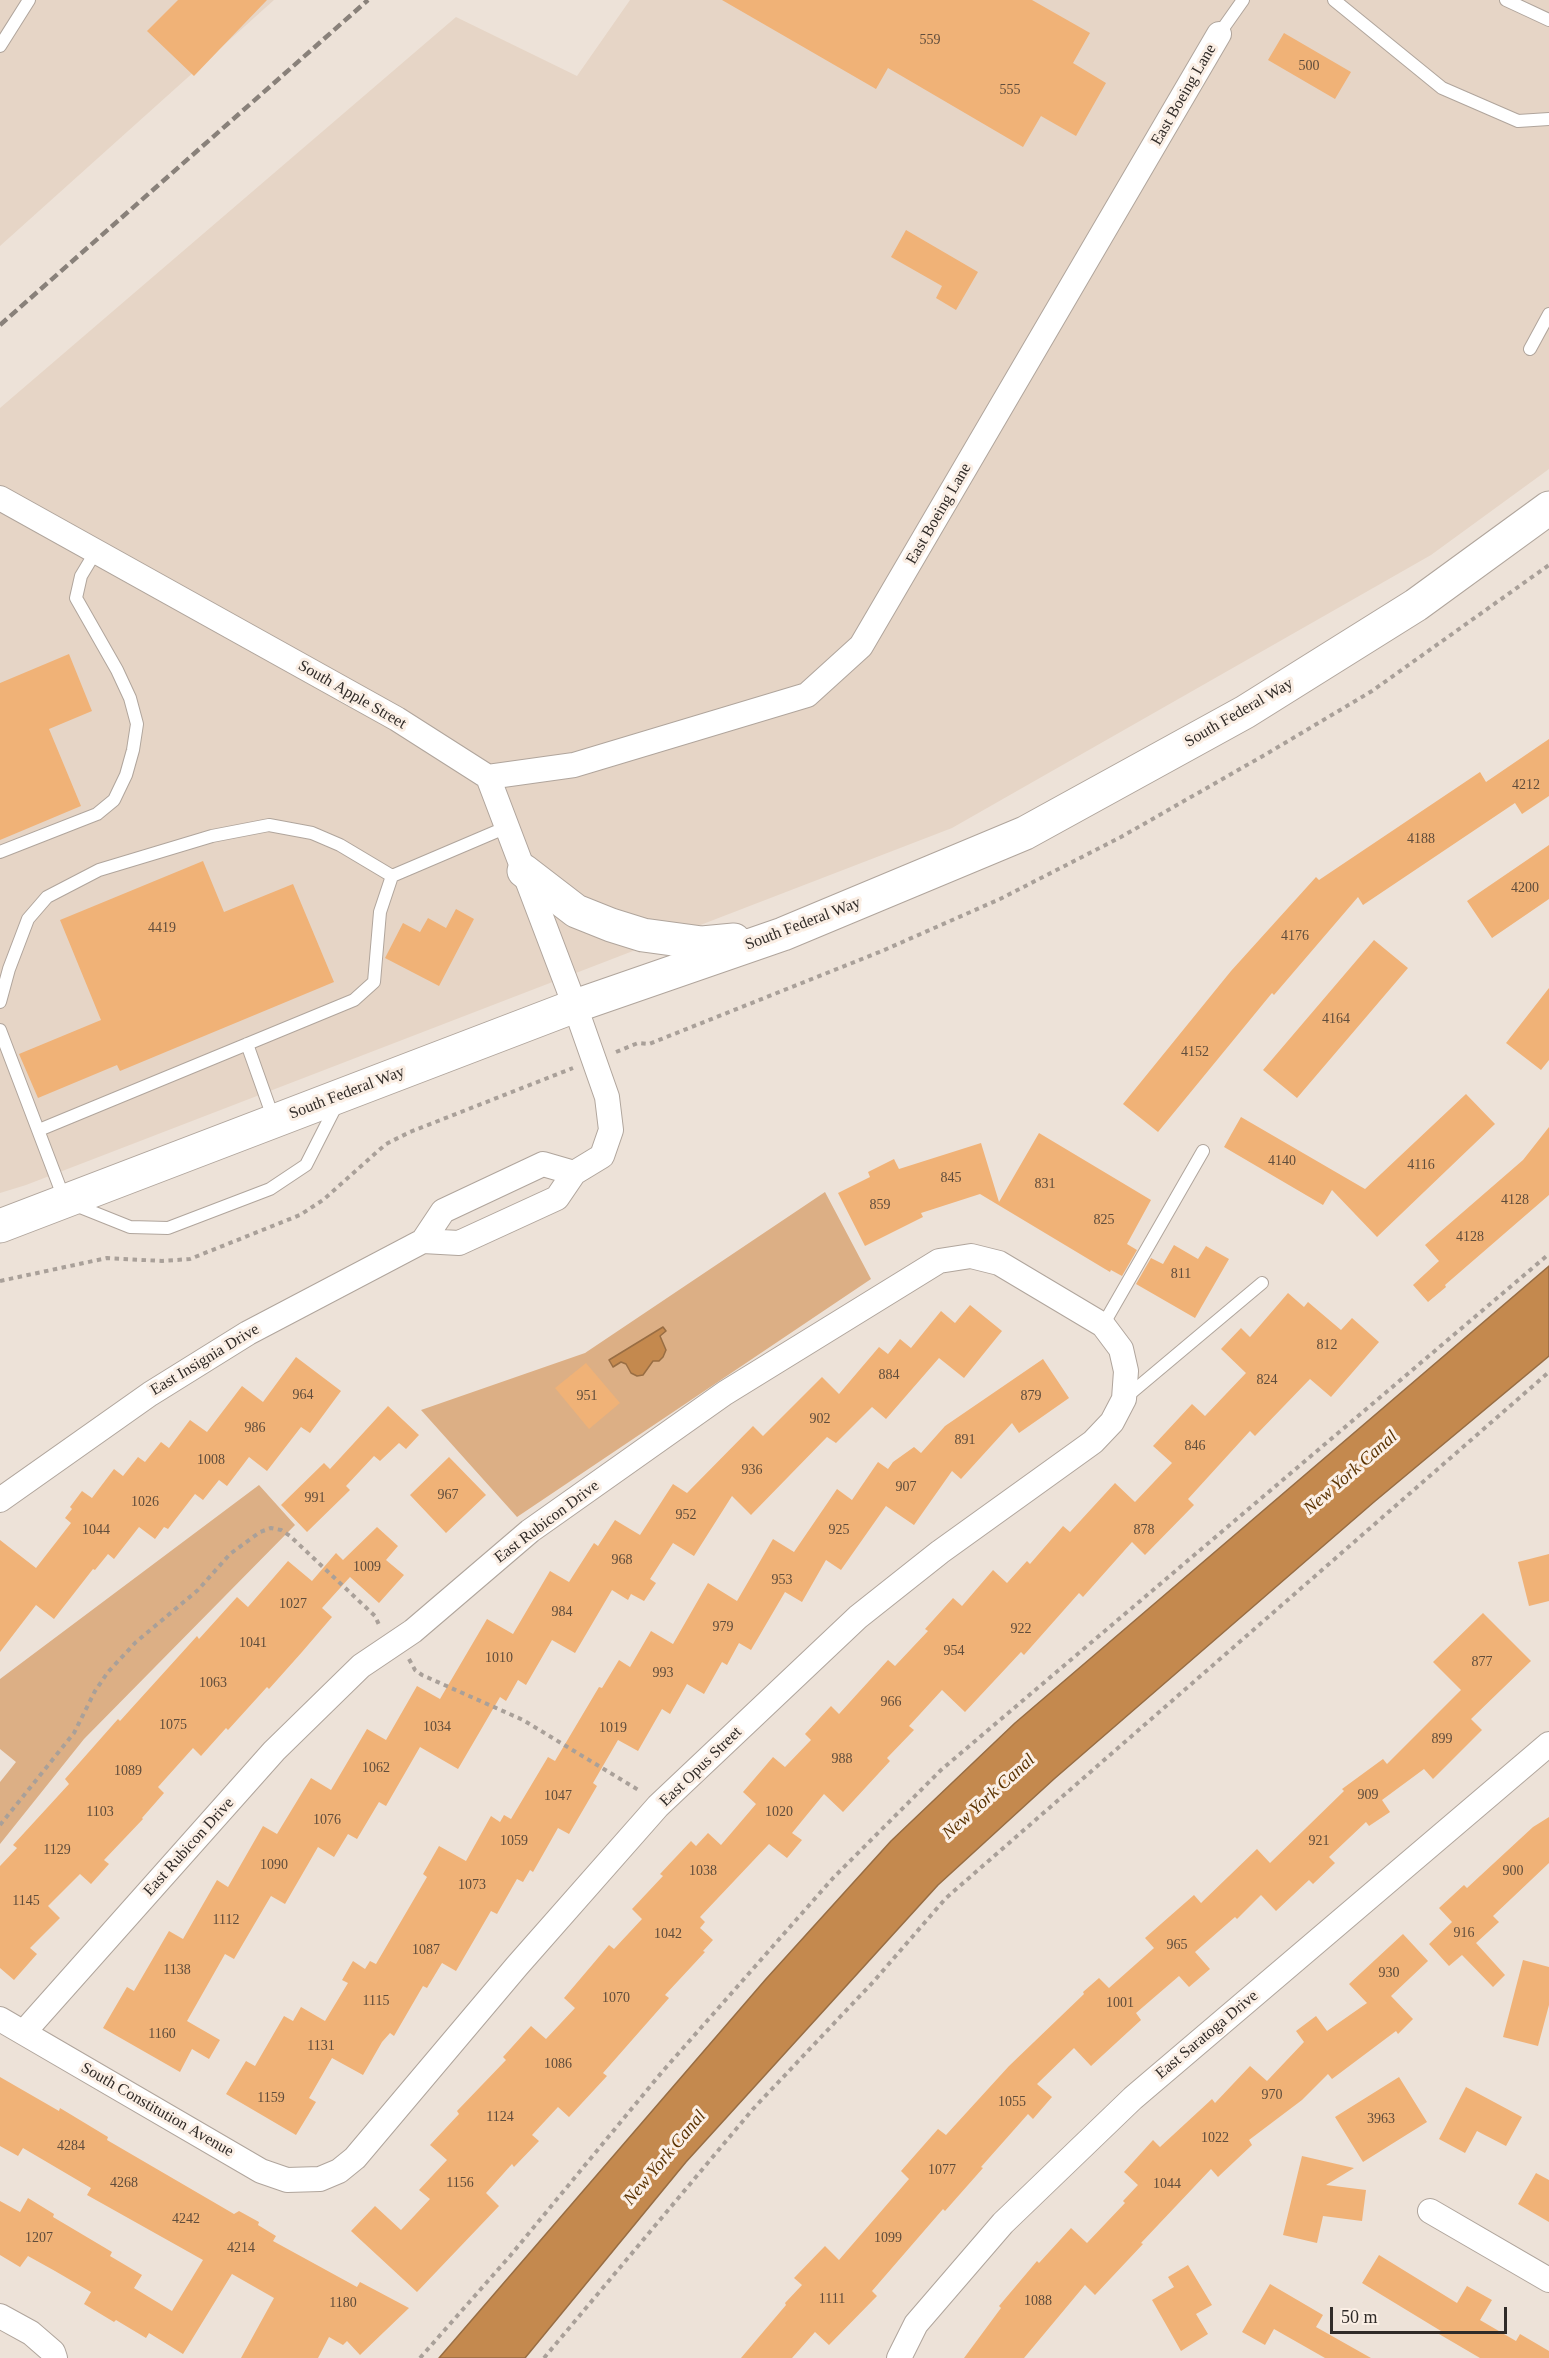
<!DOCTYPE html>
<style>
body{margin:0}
#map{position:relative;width:1549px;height:2358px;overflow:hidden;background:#ede2d8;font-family:"Times New Roman",serif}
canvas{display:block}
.scale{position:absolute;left:1330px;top:2307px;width:177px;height:27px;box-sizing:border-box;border:3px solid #302b28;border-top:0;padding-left:8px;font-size:18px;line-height:21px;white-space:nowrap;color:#302b28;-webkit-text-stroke:4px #fbefe5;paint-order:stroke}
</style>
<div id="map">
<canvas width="1549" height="2358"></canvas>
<div class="scale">50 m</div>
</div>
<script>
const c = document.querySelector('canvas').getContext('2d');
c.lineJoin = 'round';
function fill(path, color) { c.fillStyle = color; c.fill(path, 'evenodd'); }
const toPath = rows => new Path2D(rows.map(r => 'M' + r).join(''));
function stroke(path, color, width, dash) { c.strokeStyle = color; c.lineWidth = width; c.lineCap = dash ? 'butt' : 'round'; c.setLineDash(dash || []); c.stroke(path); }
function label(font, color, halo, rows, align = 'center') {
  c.font = font + ' "Times New Roman",serif'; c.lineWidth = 6; c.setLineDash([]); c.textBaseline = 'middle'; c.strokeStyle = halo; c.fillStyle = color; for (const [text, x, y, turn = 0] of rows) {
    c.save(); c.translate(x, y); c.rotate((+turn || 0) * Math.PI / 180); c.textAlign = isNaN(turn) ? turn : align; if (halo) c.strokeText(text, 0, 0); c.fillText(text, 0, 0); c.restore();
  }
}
fill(toPath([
 [0,0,274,0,0,246],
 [630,0,1549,0,1549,469,1431,555,952,828,26,1185,0,1193,0,408,456,17,577,76]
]), '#e6d5c6');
fill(toPath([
 [825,1192,871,1279,517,1517,421,1410,585,1353],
 [259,1485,295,1525,84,1739,0,1844,0,1782,16,1762,0,1749,0,1679]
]), '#dcaf85');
const water = toPath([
 [1549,1266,1549,1356,1374,1502,1054,1779,938,1885,686,2162,525,2358,439,2358,766,1979,891,1841,1015,1723,1549,1266],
 [663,1327,666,1331,660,1336,666,1350,663,1357,659,1361,653,1361,643,1375,637,1376,631,1373,626,1364,621,1362,613,1367,609,1360,663,1327]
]);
fill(water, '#c4894e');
stroke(water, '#986d43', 1.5);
fill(toPath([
 [178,0,267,0,194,76,147,31],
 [722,0,1032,0,1090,33,1073,63,1106,83,1076,136,1041,116,1023,147,888,68,876,89],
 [1284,33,1351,72,1335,99,1268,60],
 [906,230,978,272,956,310,936,298,942,286,891,257],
 [69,654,92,711,49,729,81,806,0,840,0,683],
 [1549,739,1549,796,1522,814,1515,803,1363,905,1358,897,1274,995,1272,993,1158,1132,1123,1104,1231,971,1316,877,1319,880,1480,772,1486,782],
 [1549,845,1549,899,1492,938,1467,901],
 [203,861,224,912,293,884,334,982,120,1071,117,1065,38,1098,19,1054,101,1020,60,920],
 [456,909,474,919,439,986,385,958,403,923,420,932,428,918,446,928],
 [1374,940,1408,968,1297,1098,1263,1070],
 [1549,988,1549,1060,1541,1070,1506,1043],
 [1466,1094,1495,1124,1377,1237,1332,1190,1323,1205,1224,1147,1241,1117,1365,1189],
 [1549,1127,1549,1195,1445,1285,1446,1287,1428,1302,1413,1285,1439,1261,1425,1245,1523,1160],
 [1039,1133,1151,1200,1127,1244,1137,1250,1122,1276,1111,1270,1110,1272,980,1194,921,1213,923,1217,865,1246,838,1193,870,1177,868,1172,894,1159,899,1169,981,1143,999,1202],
 [1174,1245,1198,1259,1206,1246,1229,1259,1195,1318,1136,1284,1151,1258,1163,1264],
 [1288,1293,1304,1307,1308,1302,1341,1330,1352,1318,1379,1342,1331,1397,1310,1379,1255,1436,1250,1431,1188,1499,1194,1505,1145,1555,1132,1542,1083,1597,1079,1593,1024,1655,1021,1652,965,1712,942,1690,909,1726,914,1730,887,1758,890,1761,843,1812,824,1794,792,1833,802,1840,787,1858,769,1844,700,1917,705,1922,700,1928,713,1940,703,1951,705,1952,665,1995,669,1998,603,2073,607,2076,569,2117,558,2107,532,2135,539,2141,514,2167,512,2164,486,2193,499,2206,417,2292,351,2231,375,2206,401,2230,430,2199,419,2190,447,2160,430,2145,459,2114,457,2111,506,2060,503,2057,531,2026,546,2039,575,2008,564,1998,609,1945,614,1949,642,1919,632,1909,663,1876,660,1874,691,1841,696,1846,708,1833,721,1845,756,1804,743,1792,773,1757,785,1767,811,1740,805,1734,831,1706,839,1714,888,1660,895,1666,928,1631,925,1629,953,1598,962,1606,993,1570,1007,1583,1027,1561,1030,1564,1063,1526,1070,1532,1115,1483,1135,1502,1172,1463,1153,1446,1192,1404,1205,1416,1246,1373,1221,1349,1241,1328,1250,1337],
 [970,1305,1002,1331,964,1378,939,1358,886,1419,872,1407,836,1443,827,1437,751,1515,732,1496,694,1556,673,1543,650,1579,656,1583,644,1601,631,1594,628,1600,612,1590,575,1653,552,1640,526,1685,518,1680,506,1701,500,1697,458,1769,420,1747,386,1806,379,1802,357,1839,348,1834,334,1857,318,1847,285,1904,271,1896,234,1959,225,1954,187,2021,220,2040,209,2059,192,2049,180,2072,103,2028,127,1987,134,1991,169,1931,183,1939,217,1880,228,1887,263,1826,277,1834,311,1778,331,1790,367,1729,386,1740,417,1686,440,1699,487,1619,513,1634,550,1571,569,1582,594,1543,598,1546,615,1520,640,1535,673,1484,687,1493,753,1426,763,1436,822,1377,839,1394,879,1347,888,1354,900,1339,911,1348,941,1311,955,1323],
 [296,1357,341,1391,310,1433,301,1427,267,1471,249,1457,227,1486,219,1480,203,1500,195,1494,168,1529,164,1527,155,1539,139,1527,114,1559,108,1554,95,1570,93,1569,54,1619,36,1605,0,1652,0,1540,36,1568,71,1523,65,1518,72,1509,70,1507,82,1491,92,1498,114,1469,123,1476,138,1457,145,1462,161,1442,169,1448,190,1420,207,1432,242,1386,263,1402],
 [1043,1359,1069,1398,1019,1433,1012,1423,961,1479,952,1471,914,1525,886,1506,841,1570,826,1560,802,1602,785,1592,751,1650,739,1643,727,1665,722,1662,704,1694,687,1684,670,1714,662,1709,638,1751,618,1740,593,1783,597,1786,569,1834,558,1828,533,1872,530,1870,523,1882,517,1879,497,1914,491,1911,456,1971,442,1963,427,1988,423,1986,394,2036,390,2033,382,2042,363,2075,332,2058,309,2098,316,2102,296,2135,226,2094,246,2061,255,2066,284,2016,293,2021,301,2007,325,2021,348,1983,342,1980,353,1961,365,1969,370,1961,376,1964,427,1877,423,1874,439,1846,466,1861,491,1816,500,1822,504,1815,511,1819,548,1757,555,1761,599,1687,602,1688,619,1660,630,1667,651,1631,673,1644,708,1583,737,1601,773,1539,794,1552,837,1489,852,1500,878,1462,888,1469,893,1462,914,1447,921,1453,945,1426],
 [586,1363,620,1403,589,1429,555,1388],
 [388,1406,419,1435,406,1449,399,1443,380,1461,374,1456,346,1486,350,1490,307,1532,281,1505,324,1463,330,1469],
 [449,1457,486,1495,446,1533,410,1495],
 [377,1527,398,1546,386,1560,404,1575,379,1603,350,1577,322,1608,332,1617,302,1652,269,1689,267,1687,228,1730,226,1728,201,1756,193,1748,158,1787,164,1793,142,1818,143,1819,104,1860,109,1864,91,1884,80,1874,48,1906,60,1918,30,1948,37,1954,14,1980,0,1968,0,1866,17,1848,13,1845,69,1784,65,1779,118,1719,120,1721,197,1636,199,1639,237,1597,248,1607,288,1561,312,1581,336,1553,343,1560],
 [1549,1554,1549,1601,1529,1606,1518,1562],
 [1483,1613,1531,1661,1471,1719,1482,1730,1433,1779,1424,1769,1382,1800,1390,1812,1369,1826,1366,1822,1329,1857,1335,1863,1313,1884,1309,1880,1276,1911,1261,1895,1237,1919,1235,1917,1195,1952,1210,1969,1189,1987,1179,1976,1136,2013,1141,2020,1091,2066,1074,2048,1037,2084,1052,2097,1033,2119,1028,2114,981,2167,983,2168,945,2211,943,2209,872,2291,877,2296,829,2345,815,2332,792,2358,741,2358,786,2305,785,2303,802,2285,794,2278,825,2246,839,2260,909,2179,901,2171,938,2129,946,2135,1009,2066,1084,1994,1083,1992,1099,1978,1109,1988,1154,1948,1145,1938,1194,1895,1201,1903,1257,1849,1270,1863,1344,1791,1342,1789,1383,1759,1387,1764,1461,1690,1433,1662],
 [1549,1817,1549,1863,1493,1916,1499,1922,1476,1943,1505,1975,1493,1987,1462,1955,1449,1966,1429,1944,1452,1922,1439,1908,1464,1885,1467,1888,1533,1827],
 [1403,1934,1428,1961,1391,1996,1413,2019,1398,2034,1396,2031,1332,2079,1328,2074,1302,2100,1249,2140,1252,2145,1218,2177,1211,2169,1141,2243,1143,2244,1095,2295,1085,2285,1024,2358,964,2358,1001,2308,999,2306,1037,2261,1039,2263,1071,2228,1087,2243,1125,2203,1123,2201,1138,2185,1124,2172,1153,2140,1160,2147,1212,2099,1215,2103,1250,2066,1267,2081,1304,2042,1296,2031,1316,2016,1327,2031,1367,2003,1349,1984],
 [1523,1960,1549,1967,1549,2005,1538,2046,1503,2037],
 [0,2077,59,2111,60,2108,108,2137,107,2140,234,2214,239,2211,259,2222,258,2225,276,2236,273,2241,357,2287,360,2282,409,2308,360,2355,347,2341,343,2345,329,2337,318,2358,241,2358,274,2298,232,2274,183,2354,149,2333,146,2338,116,2320,114,2322,84,2304,91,2292,55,2271,28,2256,20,2267,0,2255,0,2201,20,2212,28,2198,54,2214,53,2217,112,2252,110,2256,142,2275,134,2288,172,2311,203,2260,87,2195,91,2188,23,2148,18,2156,0,2146],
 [1399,2077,1427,2122,1363,2162,1335,2117],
 [1466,2087,1522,2117,1506,2146,1477,2131,1465,2153,1439,2139],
 [1302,2156,1354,2168,1326,2185,1366,2190,1362,2221,1323,2216,1317,2243,1283,2235],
 [1536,2173,1549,2180,1549,2222,1518,2204],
 [1379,2255,1457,2303,1467,2286,1492,2300,1480,2320,1516,2341,1520,2334,1549,2351,1549,2358,1480,2358,1439,2334,1441,2331,1362,2283],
 [1188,2265,1212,2305,1196,2314,1208,2334,1181,2351,1152,2300,1174,2287,1168,2277],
 [1270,2284,1323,2315,1316,2327,1371,2358,1325,2358,1274,2329,1265,2345,1242,2332]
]), '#f0b277');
const service = toPath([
 [1334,0,1442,88,1518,121,1549,119],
 [1506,0,1549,20],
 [1219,34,1243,0],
 [0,46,29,0],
 [1530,349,1549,314],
 [0,852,97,814,114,800,126,775,133,750,137,724,130,698,117,670,76,598,81,576,96,551],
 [0,1002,9,969,28,919,47,897,99,870,212,836,269,825,312,833,340,845,392,876],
 [0,1030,65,1201,130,1227,168,1228,270,1189,306,1165,337,1104],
 [247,1044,274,1120],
 [39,1130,354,1000,374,982,380,912,392,876,507,827],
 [1103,1325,1203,1151],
 [1125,1398,1262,1283]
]);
const minor = toPath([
 [0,498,397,719,488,777,575,1006,607,1097,611,1130,602,1156,574,1173,557,1198,459,1243,423,1241,443,1211,543,1164,574,1173],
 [488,777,574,765,807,695,861,646,1219,34],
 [0,1500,150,1394,248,1333,423,1241],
 [0,2019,261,2171,287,2180,320,2179,339,2171,355,2158,517,1966,658,1806,858,1617,940,1552,1093,1442,1112,1422,1124,1399,1126,1371,1121,1349,1103,1325,999,1263,971,1256,939,1261,725,1393,530,1531,413,1631,361,1666,274,1751,24,2032],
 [1430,2211,1549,2280],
 [0,2316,31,2333,53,2352,55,2358],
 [899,2358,916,2324,1003,2223,1133,2098,1549,1744]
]);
const secondary = toPath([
 [524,871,576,911,611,925,643,935,702,943,734,940],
 [0,1226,575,1006,783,934,1025,833,1245,712,1416,605,1549,508]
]);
stroke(service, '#b0a59c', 14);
stroke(minor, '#b0a59c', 26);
stroke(secondary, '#b0a59c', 35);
stroke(toPath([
 [616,1052,638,1043,649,1044,882,951,1000,899,1121,837,1268,753,1372,691,1549,565],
 [0,1281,107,1258,162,1261,190,1259,300,1215,323,1200,386,1144,410,1132,573,1068],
 [409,1659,415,1670,422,1675,523,1720,640,1791],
 [0,1825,74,1733,95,1691,108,1672,136,1642,198,1590,230,1554,260,1532,271,1528,281,1530,290,1536,375,1616,380,1627],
 [420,2358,510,2256,662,2072,834,1877,941,1770,1549,1254],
 [544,2358,753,2109,874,1981,946,1898,1549,1372]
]), '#a9a099', 4, [4.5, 4.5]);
stroke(service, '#fff', 12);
stroke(minor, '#fff', 24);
stroke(secondary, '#fff', 33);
stroke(toPath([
 [0,325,368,0]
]), '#89817a', 4.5, [9, 4.5]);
label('14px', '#604d3c', null, [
 ["559",930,40],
 ["500",1309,66],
 ["555",1010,90],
 ["4212",1526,785],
 ["4188",1421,839],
 ["4200",1525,888],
 ["4419",162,928],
 ["4176",1295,936],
 ["4164",1336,1019],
 ["4152",1195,1052],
 ["4140",1282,1161],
 ["4116",1421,1165],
 ["845",951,1178],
 ["831",1045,1184],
 ["4128",1515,1200],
 ["859",880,1205],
 ["825",1104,1220],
 ["4128",1470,1237],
 ["811",1181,1274],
 ["812",1327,1345],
 ["884",889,1375],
 ["824",1267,1380],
 ["964",303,1395],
 ["951",587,1396],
 ["879",1031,1396],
 ["902",820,1419],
 ["986",255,1428],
 ["891",965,1440],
 ["846",1195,1446],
 ["1008",211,1460],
 ["936",752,1470],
 ["907",906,1487],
 ["967",448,1495],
 ["991",315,1498],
 ["1026",145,1502],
 ["952",686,1515],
 ["1044",96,1530],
 ["925",839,1530],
 ["878",1144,1530],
 ["968",622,1560],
 ["1009",367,1567],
 ["953",782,1580],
 ["1027",293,1604],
 ["984",562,1612],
 ["979",723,1627],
 ["922",1021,1629],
 ["1041",253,1643],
 ["954",954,1651],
 ["1010",499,1658],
 ["877",1482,1662],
 ["993",663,1673],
 ["1063",213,1683],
 ["966",891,1702],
 ["1075",173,1725],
 ["1034",437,1727],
 ["1019",613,1728],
 ["899",1442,1739],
 ["988",842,1759],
 ["1062",376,1768],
 ["1089",128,1771],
 ["909",1368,1795],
 ["1047",558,1796],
 ["1103",100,1812],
 ["1020",779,1812],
 ["1076",327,1820],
 ["1059",514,1841],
 ["921",1319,1841],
 ["1129",57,1850],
 ["1090",274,1865],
 ["1038",703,1871],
 ["900",1513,1871],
 ["1073",472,1885],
 ["1145",26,1901],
 ["1112",226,1920],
 ["916",1464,1933],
 ["1042",668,1934],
 ["965",1177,1945],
 ["1087",426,1950],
 ["1138",177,1970],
 ["930",1389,1973],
 ["1070",616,1998],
 ["1115",376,2001],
 ["1001",1120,2003],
 ["1160",162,2034],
 ["1131",321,2046],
 ["1086",558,2064],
 ["970",1272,2095],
 ["1159",271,2098],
 ["1055",1012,2102],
 ["1124",500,2117],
 ["3963",1381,2119],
 ["1022",1215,2138],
 ["4284",71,2146],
 ["1077",942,2170],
 ["4268",124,2183],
 ["1156",460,2183],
 ["1044",1167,2184],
 ["4242",186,2219],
 ["1207",39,2238],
 ["1099",888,2238],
 ["4214",241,2248],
 ["1111",832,2299],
 ["1088",1038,2301],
 ["1180",343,2303]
]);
label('16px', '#302b28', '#fbefe5', [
 ["East Boeing Lane",1184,95,-60],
 ["East Boeing Lane",939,514,-60],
 ["South Apple Street",352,695,30],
 ["South Federal Way",1239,713,-30],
 ["South Federal Way",803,924,-21],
 ["South Federal Way",347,1093,-21],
 ["East Insignia Drive",205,1360,-31],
 ["East Rubicon Drive",547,1522,-37],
 ["East Opus Street",701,1767,-44],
 ["East Rubicon Drive",189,1847,-48],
 ["East Saratoga Drive",1207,2035,-40],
 ["South Constitution Avenue",157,2110,30]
]);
label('italic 18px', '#5c3403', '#fbefe5', [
 ["New York Canal",1351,1473,-41],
 ["New York Canal",989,1797,-42],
 ["New York Canal",665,2158,-50]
]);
</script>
